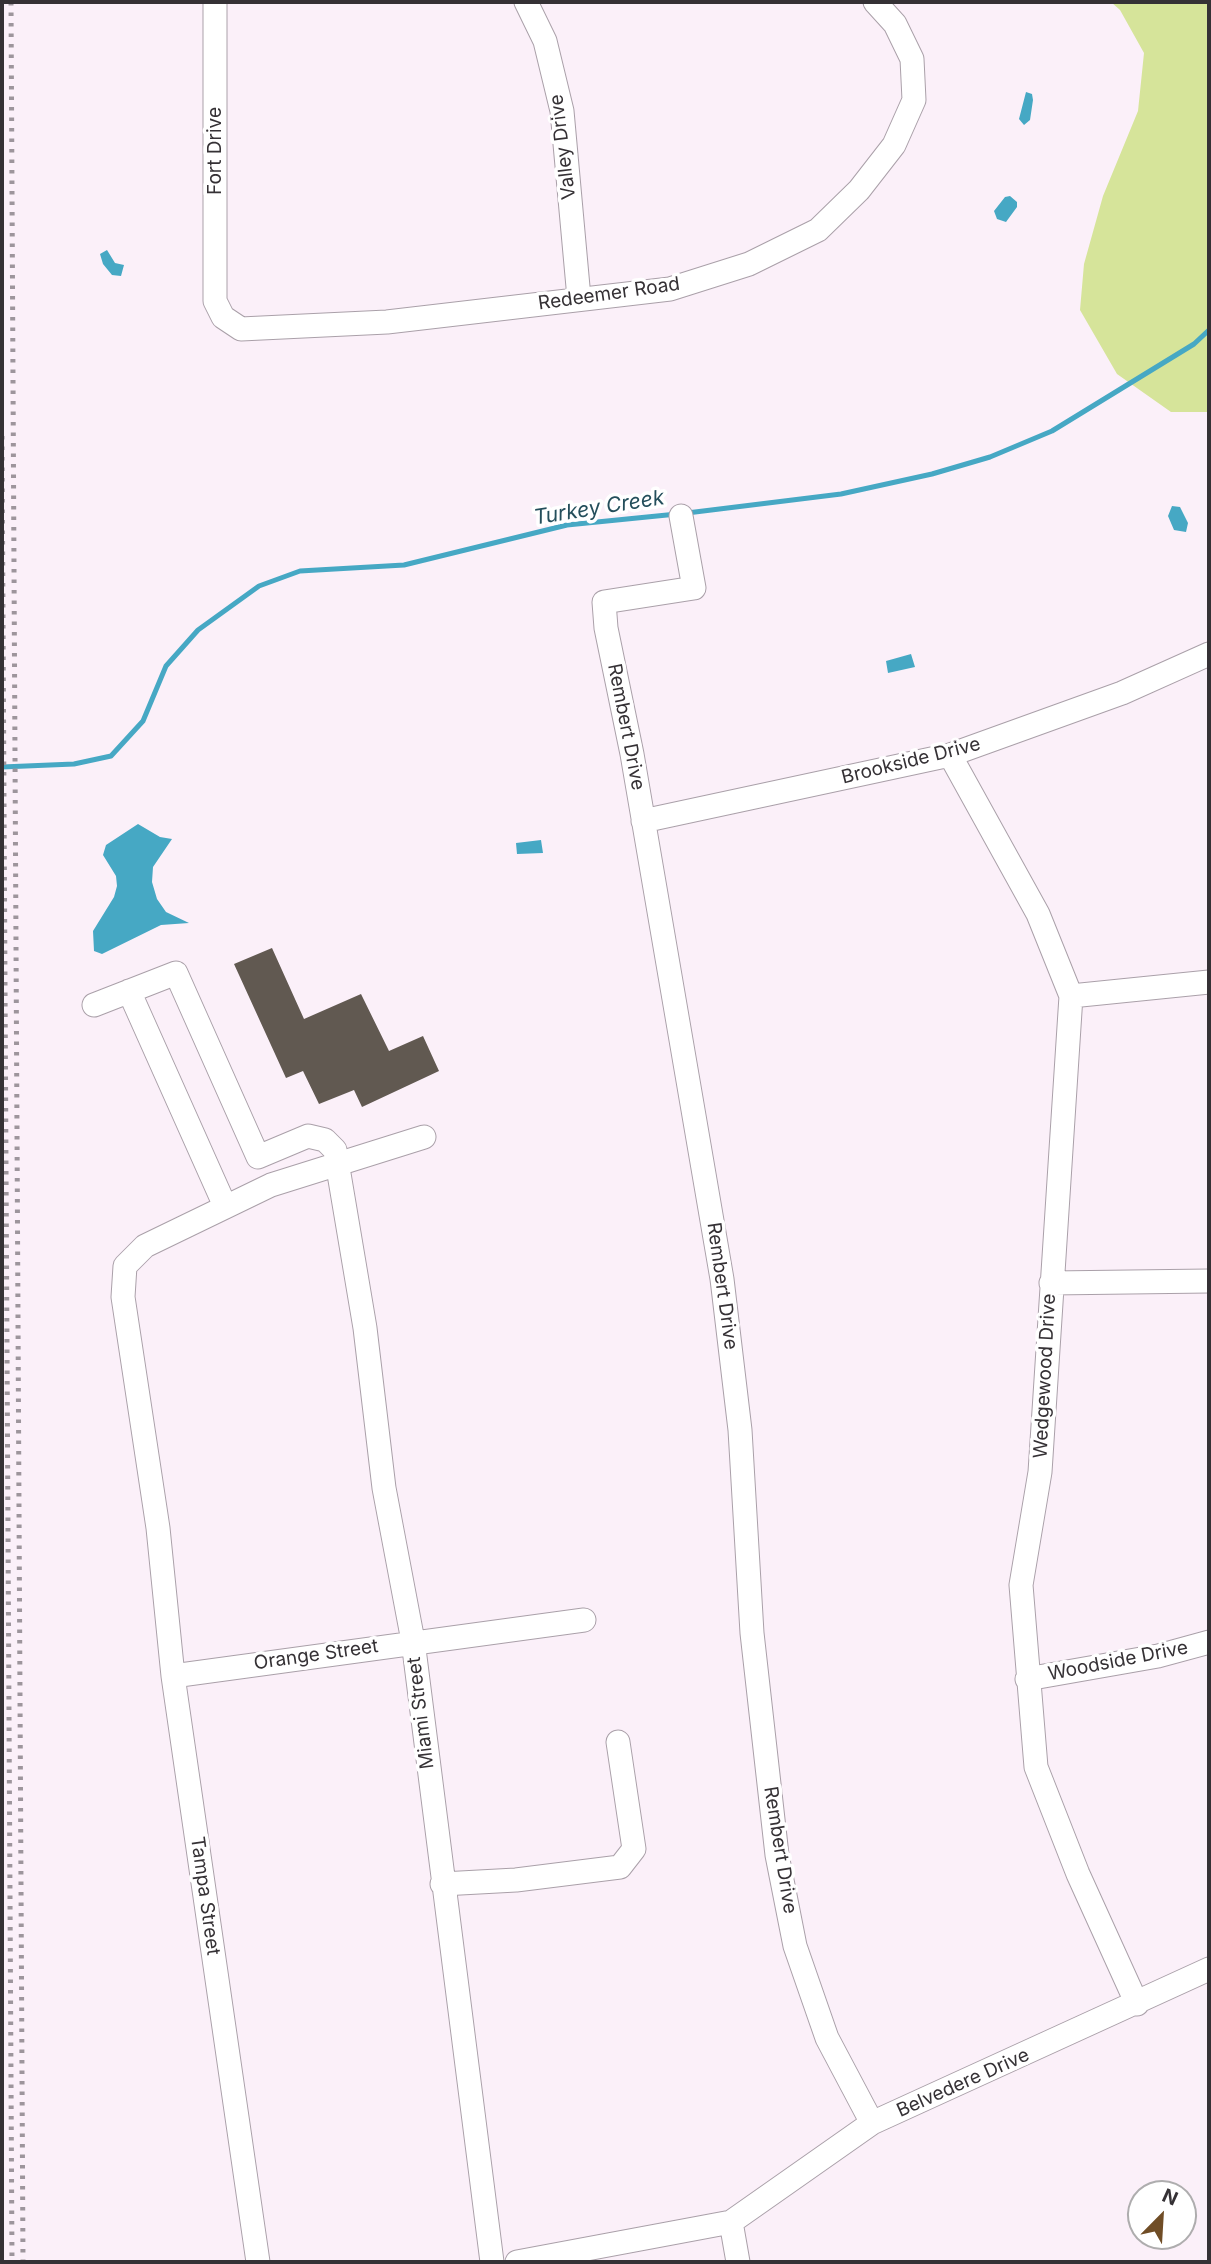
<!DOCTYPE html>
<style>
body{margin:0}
#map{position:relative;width:1211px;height:2264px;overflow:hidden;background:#fbf0f9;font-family:Inter,sans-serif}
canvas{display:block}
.frame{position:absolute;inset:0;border:4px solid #353135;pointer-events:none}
.north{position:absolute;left:1127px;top:2180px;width:70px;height:70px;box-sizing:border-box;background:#fff;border:2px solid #aeadae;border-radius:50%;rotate:24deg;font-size:19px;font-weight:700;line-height:28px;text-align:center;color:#353135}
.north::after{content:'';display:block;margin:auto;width:24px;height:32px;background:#704d26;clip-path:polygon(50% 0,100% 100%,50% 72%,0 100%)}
</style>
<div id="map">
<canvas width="1211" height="2264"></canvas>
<div class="frame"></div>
<div class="north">N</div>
</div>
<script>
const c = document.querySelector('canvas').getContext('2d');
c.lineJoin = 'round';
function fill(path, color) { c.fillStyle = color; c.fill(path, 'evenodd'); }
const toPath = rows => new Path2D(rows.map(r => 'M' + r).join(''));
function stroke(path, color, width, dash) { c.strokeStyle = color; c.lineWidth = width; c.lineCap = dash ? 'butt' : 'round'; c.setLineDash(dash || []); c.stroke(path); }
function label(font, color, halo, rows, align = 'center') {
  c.font = font + ' Inter,sans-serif'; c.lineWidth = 7; c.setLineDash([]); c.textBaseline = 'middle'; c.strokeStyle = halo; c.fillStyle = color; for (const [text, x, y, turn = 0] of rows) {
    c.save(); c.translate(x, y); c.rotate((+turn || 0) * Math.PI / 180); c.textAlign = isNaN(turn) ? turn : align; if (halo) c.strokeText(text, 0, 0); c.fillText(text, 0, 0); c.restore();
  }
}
fill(toPath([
 [1111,2,1209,2,1209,412,1171,412,1117,374,1080,310,1084,264,1103,196,1138,111,1144,53,1120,10]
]), '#d6e49a');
fill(toPath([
 [1026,92,1032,94,1033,100,1030,120,1024,125,1019,119],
 [1010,196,1017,202,1017,207,1006,222,997,219,994,211,1005,197],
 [107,250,115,263,124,265,121,276,112,275,103,264,100,254],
 [1172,506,1180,507,1188,523,1186,532,1174,530,1168,516],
 [911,654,915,667,888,673,886,661],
 [138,824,160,837,172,839,153,867,152,882,157,899,166,912,189,923,161,925,102,954,94,951,93,931,114,897,117,886,116,876,103,855,106,845],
 [541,840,543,853,517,854,516,843]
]), '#46a8c4');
stroke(toPath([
 [687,513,841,494,932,474,990,457,1052,431,1194,344,1209,330],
 [2,767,74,764,111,756,143,721,166,666,198,630,259,586,300,571,404,565,567,525,677,514]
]), '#46a8c4', 5);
fill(toPath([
 [272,948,304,1019,361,994,389,1051,423,1036,439,1071,362,1107,354,1090,319,1104,303,1071,286,1078,234,964]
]), '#615951');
const minor = toPath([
 [215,2,215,301,223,317,241,329,387,322,670,289,749,264,818,230,859,190,894,145,914,100,912,59,895,24,875,2],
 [526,2,545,41,562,111,579,298],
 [681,516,694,588,604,602,606,628,632,754,722,1279,740,1430,752,1633,777,1855,795,1946,827,2038,872,2123],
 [950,755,1038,914,1071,996,1040,1472,1021,1585,1036,1767,1078,1874,1137,2004],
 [643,821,950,755,1122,693,1209,654],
 [129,991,225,1206],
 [1071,996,1209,982],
 [94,1005,176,973,258,1157,308,1136,325,1140,335,1150,365,1328,384,1488,413,1641,492,2262],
 [1051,1283,1209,1281],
 [173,1676,584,1620],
 [1027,1679,1158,1656,1209,1642],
 [442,1884,516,1880,620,1867,634,1849,618,1742],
 [731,2222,738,2262],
 [258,2262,173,1676,158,1528,123,1297,125,1266,145,1246,271,1185,424,1137],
 [517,2262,731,2222,872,2123,1209,1969]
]);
stroke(minor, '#aaa0a9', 25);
stroke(minor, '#fff', 23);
stroke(toPath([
 [11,2,23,2262],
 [2,436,12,2262]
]), '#9d959c', 5, [3.5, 7]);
label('19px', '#353135', '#fff', [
 ["Valley Drive",563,147,-97],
 ["Fort Drive",215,151,-90],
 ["Redeemer Road",609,294,-8],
 ["Rembert Drive",626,727,79],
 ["Brookside Drive",911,761,-14],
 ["Rembert Drive",722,1286,82],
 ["Wedgewood Drive",1045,1376,-87],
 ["Orange Street",316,1655,-8],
 ["Woodside Drive",1118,1661,-11],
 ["Miami Street",421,1713,-97],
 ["Rembert Drive",780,1850,81],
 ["Tampa Street",205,1896,82],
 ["Belvedere Drive",963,2083,-24]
]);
label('italic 21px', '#244e5b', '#fff', [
 ["Turkey Creek",599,508,-9]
]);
</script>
